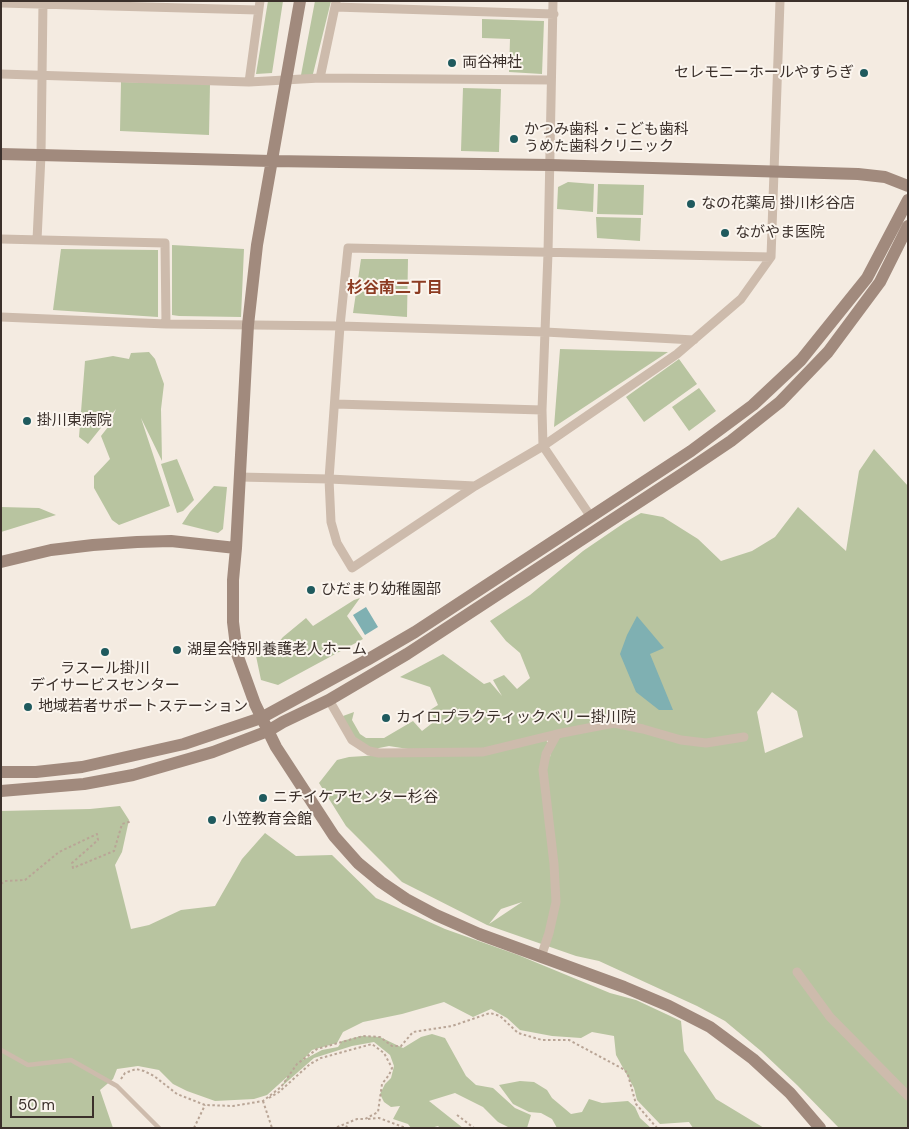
<!DOCTYPE html>
<meta charset="utf-8">
<style>
body{margin:0}
#map{position:relative;width:909px;height:1129px;overflow:hidden;background:#f4ebe1;font-family:"DM Sans",sans-serif}
canvas{display:block}
.frame{position:absolute;inset:0;border:2px solid #3b302b;pointer-events:none}
.scale{position:absolute;left:10px;top:1096px;width:84px;height:22px;box-sizing:border-box;border:2px solid #3b302b;border-top:0;padding-left:6px;font-size:15px;line-height:18px;white-space:nowrap;color:#3b302b;-webkit-text-stroke:4px #fbf5ee;paint-order:stroke}
</style>
<div id="map">
<canvas width="909" height="1129"></canvas>
<div class="frame"></div>
<div class="scale">50 m</div>
</div>
<script>
const c = document.querySelector('canvas').getContext('2d');
c.lineJoin = 'round';
function fill(path, color) { c.fillStyle = color; c.fill(path, 'evenodd'); }
const toPath = rows => new Path2D(rows.map(r => 'M' + r).join(''));
function stroke(path, color, width, dash) { c.strokeStyle = color; c.lineWidth = width; c.lineCap = dash ? 'butt' : 'round'; c.setLineDash(dash || []); c.stroke(path); }
function label(font, color, halo, rows, align = 'center') {
  c.font = font + ' "DM Sans","Noto Sans JP",sans-serif'; c.lineWidth = 4; c.setLineDash([]); c.textBaseline = 'middle'; c.strokeStyle = halo; c.fillStyle = color; for (const [text, x, y, turn = 0] of rows) {
    c.save(); c.translate(x, y); c.rotate((+turn || 0) * Math.PI / 180); c.textAlign = isNaN(turn) ? turn : align; if (halo) c.strokeText(text, 0, 0); c.fillText(text, 0, 0); c.restore();
  }
}
fill(toPath([
 [268,1,283,1,272,73,256,74],
 [315,1,331,1,312,78,301,75],
 [482,19,544,21,542,74,509,72,510,39,482,38],
 [121,82,210,84,209,135,120,131],
 [463,88,501,89,499,152,461,151],
 [568,182,594,184,593,212,557,209,558,187],
 [598,184,644,185,643,215,597,214],
 [596,217,641,218,640,241,597,238],
 [172,245,244,249,241,317,179,316,172,315],
 [61,249,158,250,158,317,53,310],
 [361,259,408,259,407,317,353,313],
 [560,349,668,352,554,427],
 [149,352,155,359,164,384,161,409,162,461,141,418,170,506,119,525,112,520,94,488,94,476,110,459,101,436,108,427,116,409,88,444,79,437,85,361,113,356,129,359,131,353],
 [679,359,697,384,644,422,626,397],
 [699,388,716,411,689,431,672,407],
 [874,449,908,486,908,1128,839,1128,797,1085,761,1051,725,1021,697,1006,599,961,576,956,487,925,402,882,346,826,319,783,337,760,349,757,427,752,389,746,374,749,360,745,348,732,343,716,354,712,352,720,360,734,366,738,384,738,413,721,422,731,435,721,430,710,438,705,430,687,400,677,443,654,484,684,490,682,502,696,493,680,504,675,517,689,530,678,520,653,506,641,490,621,530,595,583,551,624,523,641,513,663,517,698,539,721,561,752,551,775,537,798,507,846,551,859,471],
 [772,692,797,711,803,737,765,753,757,712],
 [561,735,552,749,550,757,551,745,543,738],
 [522,902,489,924,501,909],
 [177,459,194,500,183,511,177,513,161,464],
 [214,486,227,487,223,529,218,533,182,524,190,512],
 [1,507,39,508,56,515,1,532],
 [360,598,347,616,363,639,278,685,261,680,256,656,268,655,283,637,306,618,313,626,354,600],
 [120,806,129,820,122,852,115,865,131,929,149,925,181,910,215,906,242,859,265,833,296,856,332,855,376,898,445,929,518,955,610,993,636,1000,681,1021,684,1051,716,1099,764,1128,693,1128,689,1122,660,1124,637,1100,634,1088,616,1055,614,1036,592,1032,581,1038,552,1036,520,1030,507,1018,491,1009,473,1017,444,1002,402,1014,363,1022,343,1032,337,1043,312,1050,303,1060,322,1050,338,1047,342,1041,361,1036,380,1037,403,1048,421,1037,432,1034,445,1038,466,1076,476,1085,493,1088,515,1108,531,1115,527,1128,510,1128,498,1122,483,1107,455,1093,429,1101,463,1128,440,1128,438,1126,431,1128,411,1128,408,1124,393,1119,400,1106,391,1107,384,1102,380,1094,385,1084,391,1078,394,1066,390,1055,374,1042,352,1046,314,1058,281,1087,288,1076,267,1095,254,1099,215,1101,187,1091,173,1084,159,1070,138,1066,117,1069,113,1079,100,1090,113,1128,1,1128,1,811,90,809],
 [520,1081,534,1082,547,1090,552,1098,571,1114,582,1112,589,1099,602,1103,628,1101,635,1107,640,1118,651,1128,557,1128,552,1119,541,1113,529,1112,513,1104,499,1085]
]), '#b8c4a0');
fill(toPath([
 [366,607,378,627,365,635,353,615],
 [637,616,664,648,650,654,673,710,659,710,636,692,620,654,627,635]
]), '#7fb0b2');
stroke(toPath([
 [1,884,5,881,25,880,59,852,97,834,98,840,72,863,73,868,114,851,122,824,132,821],
 [121,1079,125,1073,136,1069,144,1071,154,1076,177,1094,205,1105,233,1106,263,1101,281,1087,297,1064,317,1049,363,1036,380,1037,392,1046,401,1046,413,1032,452,1026,490,1013,500,1016,518,1033,542,1040,569,1040,625,1070,628,1075,636,1104,657,1128],
 [269,1098,279,1092,310,1064,321,1058,372,1044,384,1053,392,1068,389,1075,382,1084,378,1112,365,1119,357,1119,335,1128],
 [263,1101,272,1128],
 [457,1115,474,1128],
 [368,1119,379,1118,406,1128],
 [194,1128,205,1105],
 [346,1128,348,1123]
]), '#b9a596', 2, [2.5, 2.5]);
stroke(toPath([
 [1,1050,28,1065,71,1060,117,1086,159,1128]
]), '#cdbbac', 4.5);
stroke(toPath([
 [553,1,548,253,542,410,543,446,591,517],
 [1,3,258,10],
 [335,7,554,14],
 [1,74,249,82,320,78,551,80],
 [320,78,336,2],
 [249,82,260,1],
 [1,239,165,243,166,324],
 [37,240,41,155,43,1],
 [771,257,348,248,340,326,329,479,331,522,337,543,352,568,475,486,543,446,677,354,741,299,771,257,780,1],
 [1,317,166,324,340,326,545,332,694,340],
 [335,404,542,410],
 [239,477,329,479,475,486],
 [329,700,352,740,369,751,379,753,483,752,557,734],
 [541,957,549,933,556,902,554,864,543,770,546,754,557,734,614,723,643,729,681,740,706,743,744,737],
 [797,972,830,1017,908,1096]
]), '#cdbbac', 9);
stroke(toPath([
 [300,1,257,245,248,325,236,548,233,580,233,622,237,654,255,704,276,747,334,836,358,863,381,882,406,899,436,915,479,934,624,987,669,1006,710,1027,753,1059,790,1093,820,1128],
 [1,154,271,161,550,165,858,174,885,177,908,186],
 [1,562,51,550,93,545,137,542,171,541,236,548],
 [1,772,36,772,82,767,184,744,261,718,367,660,415,632,691,451,753,405,801,360,867,278,908,200],
 [1,791,84,784,133,775,213,752,268,731,283,722,329,700,407,654,682,474,731,441,780,402,828,352,880,282,908,226]
]), '#a18a7d', 12);
for (const [x, y, r, color] of [
 [452,63,5,"#1f5a5e"],
 [864,73,5,"#1f5a5e"],
 [514,139,5,"#1f5a5e"],
 [691,204,5,"#1f5a5e"],
 [725,233,5,"#1f5a5e"],
 [27,421,5,"#1f5a5e"],
 [311,590,5,"#1f5a5e"],
 [177,650,5,"#1f5a5e"],
 [105,652,5,"#1f5a5e"],
 [28,707,5,"#1f5a5e"],
 [386,718,5,"#1f5a5e"],
 [263,798,5,"#1f5a5e"],
 [212,820,5,"#1f5a5e"]
]) { const dot = new Path2D(); dot.arc(x, y, r, 0, 2 * Math.PI); c.fillStyle = color; c.fill(dot); stroke(dot, '#fbf5ee', 2); }
label('15px', '#3b302b', '#fbf5ee', [
 ["両谷神社",462,63],
 ["セレモニーホールやすらぎ",854,73,"right"],
 ["かつみ歯科・こども歯科",524,130],
 ["うめた歯科クリニック",524,147],
 ["なの花薬局 掛川杉谷店",701,204],
 ["ながやま医院",735,233],
 ["掛川東病院",37,421],
 ["ひだまり幼稚園部",321,590],
 ["湖星会特別養護老人ホーム",187,650],
 ["ラスール掛川",105,669,"center"],
 ["デイサービスセンター",105,686,"center"],
 ["地域若者サポートステーション",38,707],
 ["カイロプラクティックベリー掛川院",396,718],
 ["ニチイケアセンター杉谷",273,798],
 ["小笠教育会館",222,820]
], 'left');
label('bold 16px', '#8c3b22', '#fbf5ee', [
 ["杉谷南二丁目",395,289]
]);
</script>
